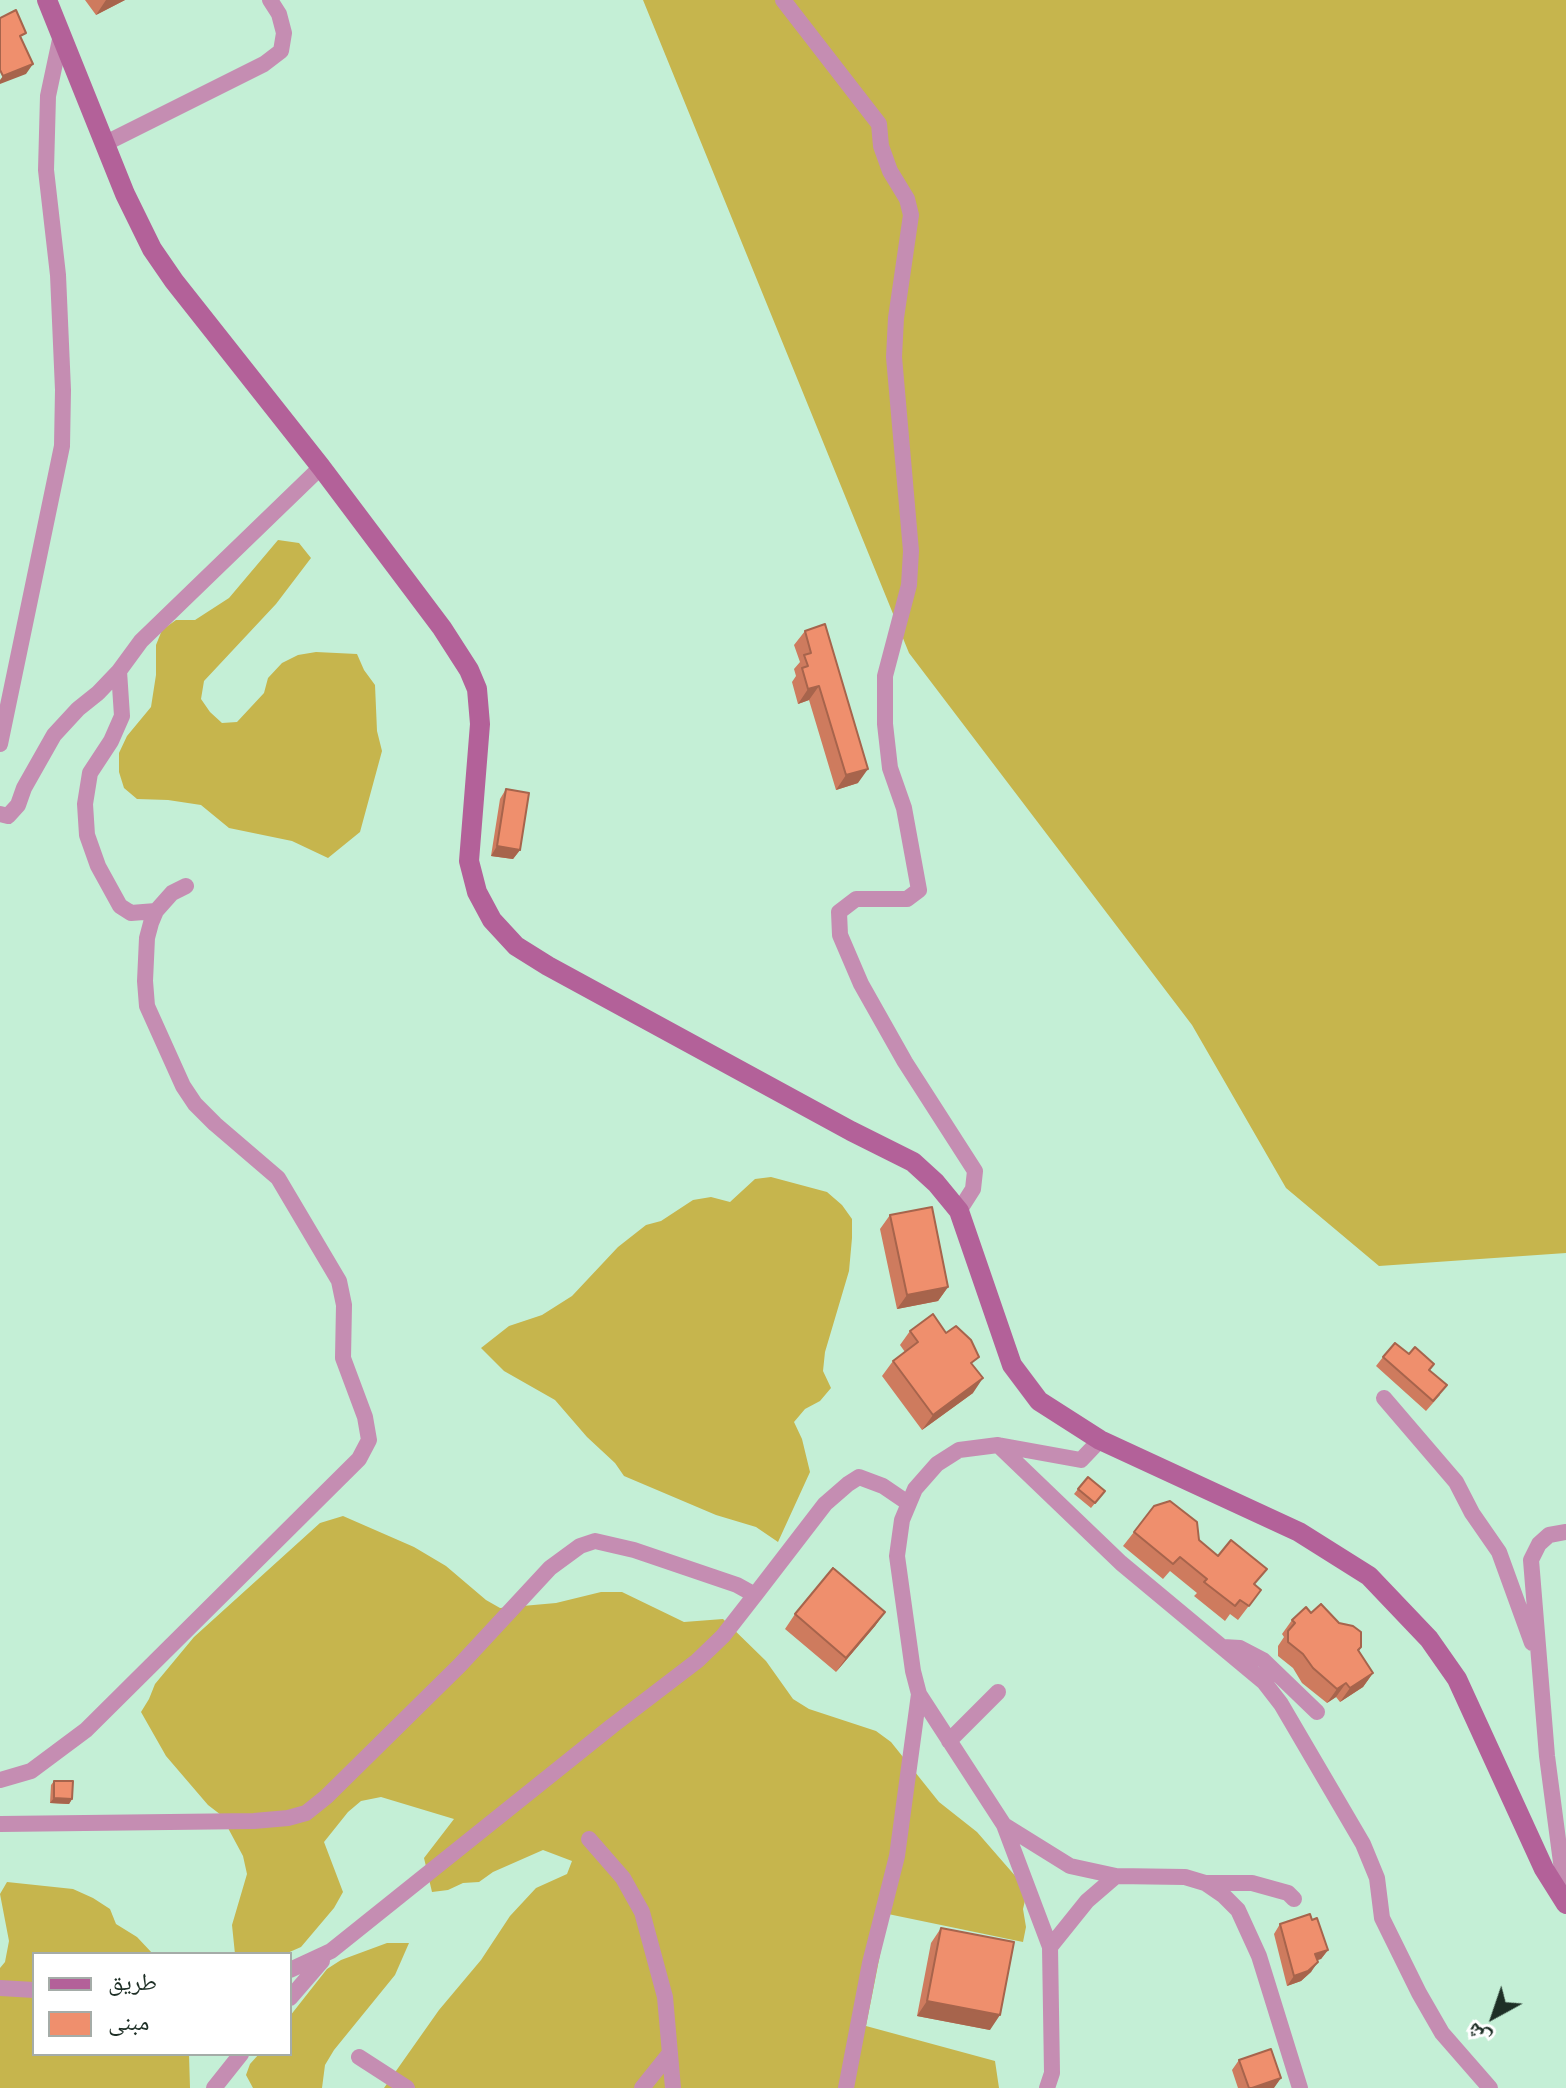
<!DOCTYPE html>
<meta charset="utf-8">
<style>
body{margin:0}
#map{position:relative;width:1566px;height:2088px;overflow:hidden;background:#c4efd6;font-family:Helvetica,"Noto Naskh Arabic",sans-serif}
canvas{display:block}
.legend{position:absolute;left:32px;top:1952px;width:260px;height:104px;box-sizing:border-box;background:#fff;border:2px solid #a5aca8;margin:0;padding:10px 14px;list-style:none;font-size:24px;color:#1e2f26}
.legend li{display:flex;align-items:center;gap:16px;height:40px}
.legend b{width:40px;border:2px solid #a5aca8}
.north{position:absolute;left:1454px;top:1976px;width:80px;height:80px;-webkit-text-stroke:6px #fff;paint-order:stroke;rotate:220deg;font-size:22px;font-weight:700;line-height:32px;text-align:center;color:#1e2f26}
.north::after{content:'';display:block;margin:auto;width:28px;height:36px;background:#1e2f26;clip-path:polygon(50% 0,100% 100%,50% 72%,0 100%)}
</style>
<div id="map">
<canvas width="1566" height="2088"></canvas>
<ul class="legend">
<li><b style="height:10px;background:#b36199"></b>طريق</li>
<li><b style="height:22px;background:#ef8f6d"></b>مبنى</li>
</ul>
<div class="north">ش</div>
</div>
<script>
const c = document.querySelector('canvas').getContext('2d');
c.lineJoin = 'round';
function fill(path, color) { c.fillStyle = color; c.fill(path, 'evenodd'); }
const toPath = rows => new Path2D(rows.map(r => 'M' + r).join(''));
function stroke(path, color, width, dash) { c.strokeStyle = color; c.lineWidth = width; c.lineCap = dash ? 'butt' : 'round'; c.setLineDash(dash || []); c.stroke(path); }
fill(toPath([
 [643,0,1566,0,1566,1253,1379,1266,1286,1188,1192,1025,909,653],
 [278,540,299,543,311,558,276,604,204,681,201,699,210,712,222,723,237,722,264,693,268,678,282,663,298,655,316,652,357,654,364,670,375,685,377,731,382,751,360,832,328,858,292,841,229,828,201,805,168,800,137,799,124,788,119,772,119,753,127,736,151,707,156,675,156,645,162,630,176,620,195,620,229,598],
 [771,1177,827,1192,842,1205,852,1219,852,1238,849,1271,825,1352,823,1371,831,1388,820,1401,805,1409,794,1422,802,1439,810,1472,778,1542,756,1527,716,1515,624,1476,615,1463,587,1437,555,1400,504,1371,481,1348,509,1326,542,1315,572,1296,618,1247,646,1225,661,1221,693,1200,711,1197,730,1202,755,1179],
 [343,1516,414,1547,446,1566,486,1600,500,1608,556,1603,601,1592,622,1592,684,1622,723,1619,766,1661,793,1699,809,1709,876,1731,891,1742,939,1802,977,1832,1017,1878,1027,1892,1023,1909,1026,1927,1023,1942,888,1914,866,2026,995,2061,999,2088,384,2088,439,2010,481,1960,510,1916,536,1888,567,1874,572,1861,543,1850,493,1872,479,1882,463,1883,448,1890,432,1892,424,1858,454,1819,381,1797,361,1801,348,1812,324,1842,343,1892,334,1908,301,1947,285,1954,235,1954,232,1925,247,1874,243,1856,221,1815,208,1805,166,1756,141,1712,149,1699,155,1684,194,1637,320,1523],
 [7,1882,73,1889,93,1898,110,1909,116,1924,137,1937,153,1954,34,1954,34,2054,189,2054,190,2088,0,2088,0,1968,5,1962,9,1941,0,1894],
 [387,1943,409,1943,395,1975,334,2050,325,2065,322,2088,253,2088,246,2075,250,2064,259,2054,290,2054,290,2016,327,1969,341,1960]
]), '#c6b54d');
stroke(toPath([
 [783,0,879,124,881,146,890,171,907,199,911,215,896,318,894,357,911,551,909,585,885,676,885,724,890,768,904,808,919,890,907,899,856,899,839,912,840,935,861,984,905,1062,975,1171,973,1189,959,1211],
 [106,143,264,64,281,51,284,33,279,14,270,0],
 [119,671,122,716,111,741,90,773,85,804,87,835,98,866,120,906,131,913,156,911],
 [0,744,62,446,63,390,58,275,46,170,48,96,61,35],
 [0,814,8,816,18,805,24,788,54,735,78,709,98,693,119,671,141,641,321,467],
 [1384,1398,1456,1482,1472,1513,1499,1552,1532,1643],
 [998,1445,1121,1563,1264,1682,1281,1704,1363,1844,1377,1878,1382,1918,1419,1993,1442,2033,1490,2088],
 [1223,1647,1240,1648,1263,1660,1317,1712],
 [949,1741,998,1692],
 [0,1780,31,1771,86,1730,359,1459,369,1440,365,1417,343,1358,344,1305,339,1281,278,1178,215,1124,195,1104,183,1086,147,1006,145,981,147,938,151,923,156,911,172,893,186,886],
 [0,1824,254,1821,288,1818,306,1813,326,1797,460,1665,550,1568,580,1546,595,1541,634,1550,737,1585,755,1595,825,1504,848,1484,859,1477,883,1486,908,1503],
 [1004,1825,1070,1866,1116,1876,1185,1877,1205,1883,1224,1896,1238,1910,1259,1956,1300,2088],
 [589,1839,623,1878,642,1912,665,1997,673,2088],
 [1205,1883,1252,1883,1288,1893,1294,1899],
 [1559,1894,1562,1870,1547,1756,1531,1560,1539,1544,1549,1535,1566,1532],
 [1050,1947,1087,1901,1116,1876],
 [290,1970,331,1951,612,1726,697,1661,723,1636,755,1595],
 [0,1988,34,1990],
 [290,1998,322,1961],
 [359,2057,407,2088],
 [214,2088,241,2054],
 [642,2088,670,2053],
 [846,2088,870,1963,897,1856,919,1694],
 [1047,2088,1052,2073,1050,1947,1004,1825,919,1694,913,1671,897,1556,902,1520,915,1489,937,1464,959,1450,998,1445,1081,1460,1100,1440]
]), '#c58db2', 16);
stroke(toPath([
 [47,0,125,194,152,249,174,281,321,467,442,628,469,670,477,689,480,724,469,861,477,892,492,920,516,946,548,966,851,1131,913,1162,936,1183,959,1211,1012,1365,1039,1401,1100,1440,1299,1532,1369,1576,1429,1639,1457,1679,1544,1869,1566,1904]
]), '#b36199', 20);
fill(toPath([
 [85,0,125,0,96,15],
 [805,631,858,783,836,790,809,700,798,704,792,682,796,676,794,669,800,662,794,645],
 [506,789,520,850,513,859,491,856,500,799],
 [890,1215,948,1287,938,1301,897,1309,880,1229],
 [910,1331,946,1333,973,1365,973,1393,922,1430,882,1376,893,1361,905,1352,900,1345],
 [1409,1354,1430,1370,1440,1395,1426,1411,1376,1366,1383,1357],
 [1078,1489,1105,1491,1091,1508,1074,1494],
 [1134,1532,1199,1540,1261,1590,1238,1620,1230,1614,1225,1621,1194,1596,1197,1593,1170,1571,1163,1579,1123,1546],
 [885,1612,875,1626,836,1672,785,1629,795,1614],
 [1311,1613,1361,1647,1359,1651,1373,1673,1363,1687,1340,1702,1336,1697,1327,1703,1302,1683,1293,1668,1278,1656,1278,1646,1284,1637,1282,1634,1292,1620],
 [54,1781,72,1799,69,1804,50,1803,51,1785],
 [1312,1920,1328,1950,1321,1959,1317,1960,1311,1972,1301,1981,1287,1986,1274,1934,1280,1924],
 [941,1928,990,2030,917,2016,931,1943],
 [1239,2060,1281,2078,1273,2088,1238,2088,1232,2070]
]), '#ce7b5e');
fill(toPath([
 [106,0,125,0,96,15],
 [33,64,26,74,0,84,0,80,3,76],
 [819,686,809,700,798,704,808,689],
 [868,769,858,783,836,790,846,775],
 [497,846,520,850,513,859,491,856],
 [948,1287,938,1301,897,1309,907,1295],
 [983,1378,973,1393,922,1430,933,1415],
 [885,1612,875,1626,836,1672,846,1658],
 [1373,1673,1363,1687,1340,1702,1350,1688],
 [1346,1683,1336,1697,1327,1703,1337,1689],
 [54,1798,72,1799,69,1804,50,1803],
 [1328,1950,1321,1959,1308,1963,1315,1954],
 [1318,1962,1311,1972,1301,1981,1287,1986,1294,1976],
 [927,2001,1000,2015,990,2030,917,2016],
 [1281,2078,1274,2088,1252,2088]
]), '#a7644c');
const building = toPath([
 [16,10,26,33,20,36,33,64,3,76,0,70,0,18,16,10],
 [825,624,868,769,846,775,819,686,808,689,802,668,808,666,804,655,811,653,805,631,825,624],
 [506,789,529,793,520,850,497,846,506,789],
 [932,1207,948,1287,907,1295,890,1215,932,1207],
 [933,1314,946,1333,956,1326,971,1340,979,1357,971,1363,983,1378,933,1415,893,1361,918,1342,910,1331,933,1314],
 [1395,1343,1409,1354,1415,1347,1434,1364,1429,1370,1447,1385,1433,1401,1383,1357,1395,1343],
 [1088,1477,1105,1491,1095,1503,1078,1489,1088,1477],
 [1170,1501,1197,1522,1199,1540,1218,1556,1231,1540,1267,1569,1254,1584,1261,1590,1249,1606,1240,1600,1235,1606,1204,1582,1207,1579,1180,1557,1173,1564,1134,1532,1154,1506,1170,1501],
 [833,1568,885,1612,846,1658,795,1614,833,1568],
 [1321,1604,1339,1623,1353,1626,1361,1632,1361,1647,1358,1650,1373,1673,1350,1688,1346,1683,1337,1689,1313,1668,1303,1654,1288,1642,1288,1631,1295,1623,1292,1620,1306,1607,1311,1613,1321,1604],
 [54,1781,73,1781,72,1799,54,1798,54,1781],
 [1310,1914,1312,1920,1317,1918,1328,1950,1315,1954,1318,1962,1308,1971,1294,1976,1280,1924,1310,1914],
 [941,1928,1014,1942,1000,2015,927,2001,941,1928],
 [1271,2049,1281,2078,1252,2088,1249,2088,1239,2060,1271,2049]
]);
fill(building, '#ef8f6d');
stroke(building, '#a7644c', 2);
</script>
